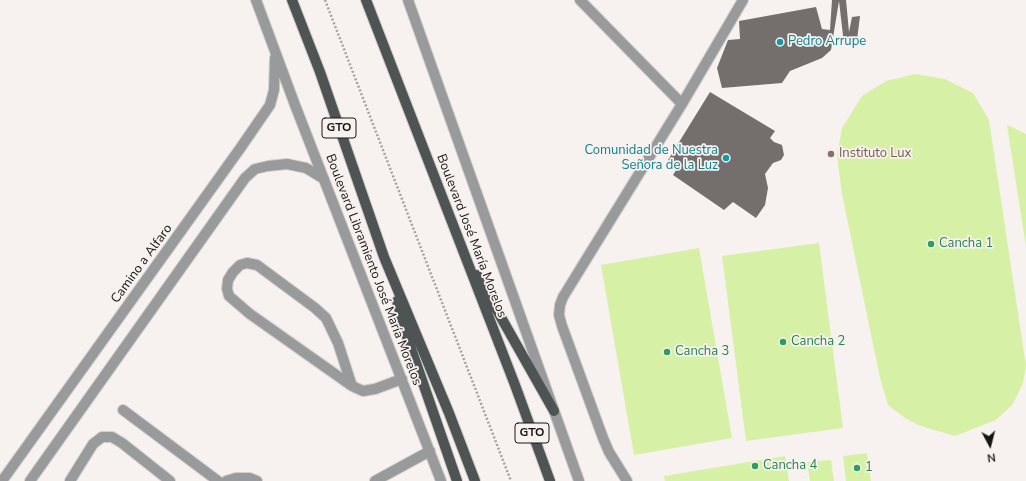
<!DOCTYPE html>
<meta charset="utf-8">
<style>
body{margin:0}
#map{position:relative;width:1026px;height:481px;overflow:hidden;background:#f7f2ef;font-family:"Nunito Sans",sans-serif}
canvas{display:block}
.north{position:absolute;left:970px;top:425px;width:40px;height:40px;-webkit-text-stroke:3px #f7f2ef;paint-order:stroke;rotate:173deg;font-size:11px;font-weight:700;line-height:16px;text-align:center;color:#171514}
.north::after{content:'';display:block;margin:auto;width:14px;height:18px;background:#171514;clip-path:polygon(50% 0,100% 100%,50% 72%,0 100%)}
</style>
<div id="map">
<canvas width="1026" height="481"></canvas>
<div class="north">N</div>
</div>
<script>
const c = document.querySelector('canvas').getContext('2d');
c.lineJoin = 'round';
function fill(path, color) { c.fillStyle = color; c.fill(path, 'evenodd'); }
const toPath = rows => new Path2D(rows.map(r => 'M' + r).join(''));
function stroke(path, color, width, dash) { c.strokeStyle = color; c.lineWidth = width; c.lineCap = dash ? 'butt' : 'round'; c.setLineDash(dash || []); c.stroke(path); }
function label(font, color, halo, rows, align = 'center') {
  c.font = font + ' "Nunito Sans",sans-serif'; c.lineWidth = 3.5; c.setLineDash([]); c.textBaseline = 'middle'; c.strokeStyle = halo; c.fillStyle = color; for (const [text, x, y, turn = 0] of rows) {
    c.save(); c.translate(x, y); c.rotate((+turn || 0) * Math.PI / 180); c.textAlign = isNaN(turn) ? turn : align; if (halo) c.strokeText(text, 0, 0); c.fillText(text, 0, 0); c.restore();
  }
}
fill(toPath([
 [915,74,945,79,973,93,989,120,1026,366,1023,383,1013,404,996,420,955,436,934,430,918,425,905,418,888,405,880,378,842,194,837,156,842,128,862,96,886,81],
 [1007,125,1026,134,1026,247],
 [819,243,843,428,746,441,722,256],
 [699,248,732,438,634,455,601,265],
 [867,453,871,481,846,481,843,456],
 [785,456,789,481,665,481,664,476],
 [831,460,834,481,810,481,807,462]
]), '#d6f1a5');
fill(toPath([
 [832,0,846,0,849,32,852,17,860,16,857,40,851,44,844,44,839,1,831,50,822,58,790,71,782,83,722,88,717,68,728,40,740,39,739,21,816,7,822,29,830,30],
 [710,92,775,131,770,138,774,142,782,145,784,155,781,160,773,163,765,174,768,188,765,205,756,218,733,202,724,210,673,175,678,167,668,160]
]), '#746f6c');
const minor = toPath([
 [256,0,295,105,441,481],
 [408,0,579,481],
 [580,0,682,104],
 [352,386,338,343,326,318,315,308,257,265,247,263,240,265,233,272,228,280,227,289,229,296,250,314,352,386,363,391,375,389,402,379],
 [123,410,218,481],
 [2,481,239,150,270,105,274,90,275,58],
 [30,481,245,178,255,169,268,166,287,164,306,168,324,179],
 [70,481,93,444,102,437,112,437,122,443,170,481],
 [226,481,236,478,250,478,257,481],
 [375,481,430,451],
 [627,481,609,452,603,438,562,326,559,315,560,305,563,297,682,104,743,0]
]);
const major = toPath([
 [292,0,320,72,384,257,449,413,475,481],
 [366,0,515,385,550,481],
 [477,275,554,411],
 [397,301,406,334,457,481]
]);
stroke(minor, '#d3cfcc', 12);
stroke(major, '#d3cfcc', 12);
stroke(toPath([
 [325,0,511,481]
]), '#a6a2a0', 2.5, [2, 2]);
stroke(minor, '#989a9b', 10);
stroke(major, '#4e5354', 10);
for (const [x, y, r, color] of [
 [780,42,4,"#0f9aa8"],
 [831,154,4,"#8d6e63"],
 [726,158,4,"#0f9aa8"],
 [931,244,4,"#2e9e5b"],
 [783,342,4,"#2e9e5b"],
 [667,352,4,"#2e9e5b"],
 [755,466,4,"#2e9e5b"],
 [857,468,4,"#2e9e5b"]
]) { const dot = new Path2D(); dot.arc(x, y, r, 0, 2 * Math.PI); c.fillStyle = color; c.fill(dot); stroke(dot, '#f7f2ef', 1.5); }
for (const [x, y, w] of [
 [339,128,34],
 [532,433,34]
]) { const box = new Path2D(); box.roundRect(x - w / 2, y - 10, w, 20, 3); c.fillStyle = '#f7f2ef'; c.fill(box); stroke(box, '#171514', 1); }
label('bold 12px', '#171514', null, [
 ["GTO",339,128],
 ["GTO",532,433]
]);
label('13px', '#0d838f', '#f7f2ef', [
 ["Pedro Arrupe",788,42],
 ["Comunidad de Nuestra",718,151,"right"],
 ["Señora de la Luz",718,166,"right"]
], 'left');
label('13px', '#785e54', '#f7f2ef', [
 ["Instituto Lux",839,154]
], 'left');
label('13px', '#171514', '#f7f2ef', [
 ["Boulevard José María Morelos",471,236,69],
 ["Camino a Alfaro",142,264,-54],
 ["Boulevard Libramiento José María Morelos",373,270,69]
]);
label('13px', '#27864d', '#f7f2ef', [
 ["Cancha 1",939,244],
 ["Cancha 2",791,342],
 ["Cancha 3",675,352],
 ["Cancha 4",763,466],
 ["1",865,468]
], 'left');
</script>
